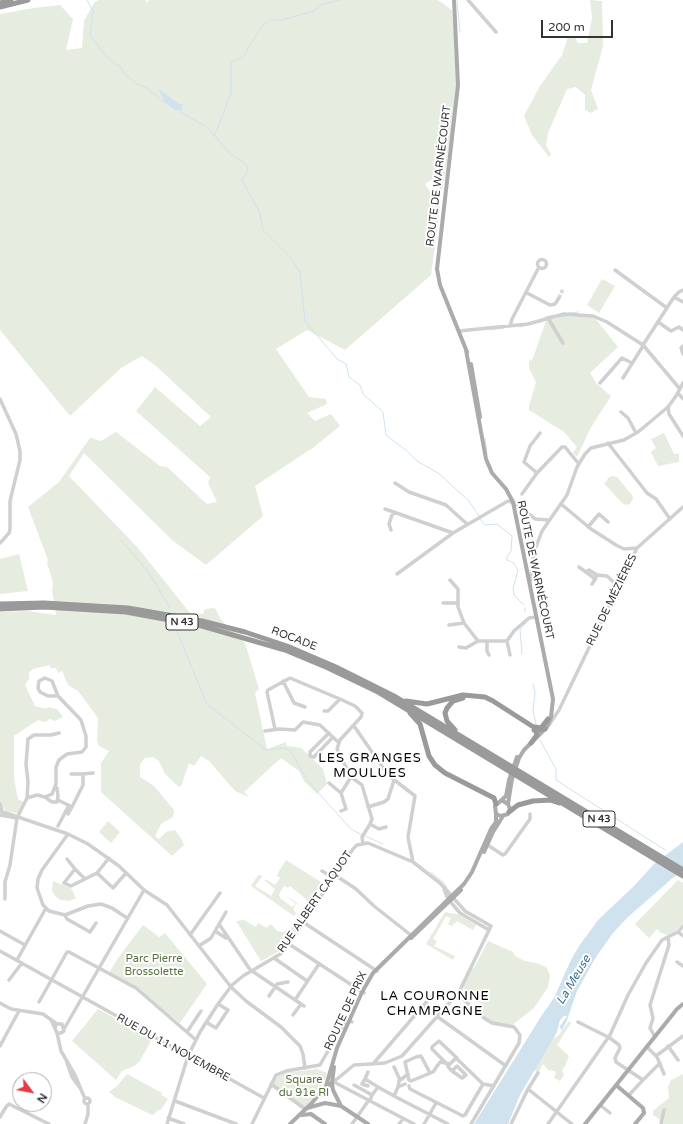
<!DOCTYPE html>
<meta charset="utf-8">
<style>
body{margin:0}
#map{position:relative;width:683px;height:1124px;overflow:hidden;background:#fff;font-family:"Varela Round",sans-serif}
canvas{display:block}
.north{position:absolute;left:12px;top:1072px;width:40px;height:40px;box-sizing:border-box;background:#fff;border:1px solid #adadad;border-radius:50%;rotate:122deg;font-size:11px;font-weight:700;line-height:16px;text-align:center;color:#333}
.north::after{content:'';display:block;margin:auto;width:14px;height:18px;background:#e63946;clip-path:polygon(50% 0,100% 100%,50% 72%,0 100%)}
.scale{position:absolute;left:541px;top:20px;width:72px;height:18px;box-sizing:border-box;border:2px solid #333;border-top:0;padding-left:5px;font-size:12px;line-height:14px;white-space:nowrap;color:#333;-webkit-text-stroke:3px #fff;paint-order:stroke}
</style>
<div id="map">
<canvas width="683" height="1124"></canvas>
<div class="north">N</div>
<div class="scale">200 m</div>
</div>
<script>
const c = document.querySelector('canvas').getContext('2d');
c.lineJoin = 'round';
function fill(path, color) { c.fillStyle = color; c.fill(path, 'evenodd'); }
const toPath = rows => new Path2D(rows.map(r => 'M' + r).join(''));
function stroke(path, color, width, dash) { c.strokeStyle = color; c.lineWidth = width; c.lineCap = dash ? 'butt' : 'round'; c.setLineDash(dash || []); c.stroke(path); }
function label(font, color, halo, rows, align = 'center') {
  c.font = font + ' "Varela Round",sans-serif'; c.lineWidth = 4; c.setLineDash([]); c.textBaseline = 'middle'; c.strokeStyle = halo; c.fillStyle = color; for (const [text, x, y, turn = 0] of rows) {
    c.save(); c.translate(x, y); c.rotate((+turn || 0) * Math.PI / 180); c.textAlign = isNaN(turn) ? turn : align; if (halo) c.strokeText(text, 0, 0); c.fillText(text, 0, 0); c.restore();
  }
}
fill(toPath([
 [98,0,146,0,147,3,149,0,438,0,452,10,457,74,453,121,442,192,434,178,425,184,440,207,431,275,345,350,307,330,276,349,309,397,326,399,327,404,307,413,315,421,331,414,340,426,314,447,255,486,263,516,206,565,172,540,84,453,69,476,138,548,190,613,203,614,205,609,215,608,221,620,245,643,259,689,255,693,267,749,286,742,287,746,301,748,323,769,327,784,317,794,304,781,299,771,281,758,244,792,249,797,235,791,209,761,201,756,194,766,189,763,181,786,179,787,165,774,159,761,153,757,145,758,140,764,140,777,154,786,174,810,173,817,161,824,155,836,159,839,166,832,175,830,181,838,184,845,172,856,101,792,101,763,109,751,99,746,97,740,98,718,78,691,68,685,62,671,58,673,56,668,50,668,50,665,33,669,29,673,29,679,25,685,35,706,46,709,48,707,57,709,63,717,55,721,50,719,45,722,38,720,14,736,14,779,18,799,23,802,18,813,15,813,6,811,0,803,0,612,28,611,56,615,52,591,53,582,47,563,48,560,28,507,59,482,90,438,101,441,116,432,160,466,167,467,207,504,217,502,208,483,210,477,136,411,155,387,200,426,211,417,156,366,142,356,121,368,70,416,0,330,0,14,34,8,60,5,73,19,66,50,82,48,84,21,94,3],
 [590,0,602,1,603,46,591,90,598,109,591,113,585,110,585,95,576,87,567,89,548,133,546,145,551,154,549,157,532,135,524,116,540,86,562,55,568,37,574,36,578,43,587,43,592,18],
 [602,279,615,286,599,313,587,305],
 [567,315,581,315,595,318,618,347,590,373,597,384,611,396,590,429,577,457,573,453,577,447,564,432,529,410,529,406,536,382,529,368,529,362,533,358,546,321],
 [664,433,674,454,679,454,679,462,658,466,651,452,656,448,651,439],
 [611,476,617,477,632,495,633,499,630,504,626,505,622,503,603,482,606,483,608,478],
 [19,554,28,591,0,594,0,559],
 [108,821,120,832,111,843,99,832],
 [286,860,321,882,326,884,321,888,320,892,302,920,297,916,303,913,310,902,307,902,306,899,290,886,288,888,284,886,279,894,280,898,292,907,296,904,285,895,297,903,293,909,296,913,294,916,251,886,258,875,261,875,262,877,255,886,271,896,275,889,265,881,265,879,275,885,280,878,277,876,278,873],
 [678,880,683,883,683,923,676,931,668,935,661,933,657,929,649,938,635,924],
 [53,881,71,888,76,898,69,901,61,900,56,897,52,891],
 [445,912,460,915,476,925,473,930,457,921,452,926,448,924,451,918,446,916,433,939,437,941,434,946,455,956,453,960,426,944],
 [244,920,256,927,258,923,267,928,269,925,272,925,277,931,284,932,287,929,291,929,298,921,300,922,283,949,261,961,236,921],
 [143,925,159,937,165,933,207,984,180,1023,137,988,109,973,118,958],
 [488,941,513,952,515,956,525,961,536,963,546,967,550,975,548,987,534,1008,511,1026,492,1023,476,1012,482,1005,461,986,471,967,474,968],
 [98,1009,152,1039,140,1061,134,1066,122,1071,116,1080,72,1041],
 [569,1021,571,1023,557,1045,569,1056,565,1066,562,1070,564,1075,560,1081,554,1078,556,1073,555,1071,548,1070,543,1064,538,1073,533,1069,548,1041,558,1036],
 [317,1069,327,1073,326,1077,321,1088,305,1108,273,1084,278,1076,283,1073],
 [127,1074,162,1093,161,1095,168,1099,161,1110,158,1110,153,1115,150,1114,115,1097,109,1092,117,1086],
 [683,1074,683,1124,663,1124,664,1118,659,1119,653,1115,653,1111,669,1098,668,1087,671,1080]
]), '#e6ecdf');
fill(toPath([
 [159,89,179,104,183,104,182,111,175,110,164,102],
 [683,842,683,869,628,917,613,933,596,957,577,991,566,1023,561,1031,560,1026,567,1016,564,1016,560,1020,557,1032,520,1095,508,1124,474,1124,542,1015,554,998,570,962,579,946,598,920,634,886,654,864]
]), '#cfe2ee');
stroke(toPath([
 [87,0,93,11,90,35,105,55,115,64,120,66,123,72,137,84,145,87,165,103],
 [457,1,460,32],
 [180,112,205,126],
 [208,128,230,154,245,163,248,170,242,180,260,213,263,230,289,256,300,272,305,321,337,359,346,364,349,377,360,385,363,394,383,412,386,435,407,451,417,461,438,473,469,501,479,516],
 [215,135,231,93,231,62,243,57,261,27,270,20,282,20,314,11,321,5,339,0],
 [569,313,578,312],
 [545,317,554,315],
 [560,317,567,316],
 [520,327,543,321],
 [490,330,504,328],
 [485,438,487,454],
 [480,519,485,525,497,524,512,536,511,551,507,557,507,560,514,563,518,570,513,589,514,595,524,605],
 [121,540,149,573,170,608],
 [525,608,525,612],
 [174,624,207,704,266,750,282,748,290,750,307,780,351,829,362,835],
 [522,654,520,630,526,623],
 [533,684,535,692,533,711,536,724],
 [540,740,556,769,556,780,665,850],
 [365,836,383,844],
 [431,872,443,882,447,888]
]), '#cfe2ee', 1);
stroke(toPath([
 [559,298,563,289]
]), '#d6d6d6', 3.5, [3.5, 2]);
stroke(toPath([
 [468,0,496,32],
 '537.5 264a4.5 4.5 0 1 1 9 0a4.5 4.5 0 1 1-9 0Z',
 [615,270,667,308],
 [527,293,550,305,555,304,559,298],
 [674,297,679,292,683,290],
 [548,318,563,343],
 [658,322,671,331,679,327,683,330],
 [510,326,512,319,539,267],
 [459,331,528,324,564,314,593,316,607,322,643,345,680,389],
 [643,345,674,297,683,302],
 [683,346,681,348,683,354],
 [623,378,643,346],
 [600,383,622,358,632,363],
 [678,393,683,399],
 [0,399,16,434,20,451,20,460,10,501,10,529,9,533,0,543],
 [668,407,669,414,683,436],
 [621,412,628,418,636,433],
 [608,443,647,493,656,499,670,519],
 [537,473,524,462,530,446,540,433],
 [395,483,409,492,446,505,467,524],
 [522,494,537,473,562,447,565,447,579,464],
 [561,504,591,529,616,545,624,549,637,548],
 [385,509,453,533],
 [588,527,599,514,608,522],
 [391,530,389,524,393,512],
 [579,567,594,578,597,575],
 [586,572,589,570,597,575,607,576,618,586],
 [397,574,453,533,508,501,520,506,535,519,548,520],
 [450,580,458,589,458,607,464,623,478,641,507,641,514,631,529,618,536,617],
 [530,582,534,552,542,531,567,495,577,467,585,454,591,448,624,440,638,432,668,407,676,396,683,383],
 [592,584,596,578],
 [443,603,458,603],
 [449,625,464,623],
 [507,641,510,655],
 [487,642,487,651,489,655],
 [459,647,466,648,478,641],
 [283,681,294,703,305,707],
 [324,711,328,711,340,699],
 [549,725,559,710,637,548,683,507],
 [354,726,388,775,415,796,408,837,413,862],
 [275,729,267,692,268,690,290,678,340,699,355,706,362,713,361,717,340,740,337,749,351,777,362,785,372,819,370,824,362,837,363,843],
 [265,731,279,729,295,730,303,722,320,725,338,742],
 [329,733,310,752,310,756,314,757,333,737],
 [83,774,93,773],
 [329,783,341,793],
 [45,797,52,802,57,802,58,796,57,788],
 [27,798,37,795,45,797,52,794,56,784,56,767,59,760,67,754,82,752,86,747,86,736,81,720,58,696,52,681,45,678,39,681,38,688,40,692,48,696,58,696],
 [58,800,72,807,83,785,83,774,71,774],
 [0,804,2,811],
 [368,807,384,802,388,799,394,780],
 [0,811,68,834,88,844,119,866,144,890,167,905,231,987,246,1001,281,1027,300,1046,303,1054,305,1068],
 [341,811,346,809,341,793,351,777],
 [68,814,72,807],
 [0,815,17,818],
 [370,824,379,829,386,827],
 [58,826,69,805],
 [68,834,42,870,38,879,37,888,43,905,49,911,65,915,88,906,101,904,112,908,127,918],
 [486,844,503,855,505,854,530,819,530,814],
 [67,859,75,869],
 [322,871,327,874,335,875,356,889,374,906,412,936],
 [97,873,113,888,126,873],
 [85,879,75,869,64,883,71,886,97,873,109,858],
 [444,889,448,899,460,913,489,930],
 [5,899,5,882,10,865,17,818,27,798,28,782,26,764,28,739,34,735,51,735,59,733],
 [65,915,67,919,90,932,96,923],
 [303,922,377,971],
 [219,924,251,971],
 [0,931,25,945],
 [215,931,226,938],
 [678,932,683,936],
 [190,935,220,893],
 [289,944,364,993],
 [199,946,211,938,226,912],
 [0,951,264,1098],
 [274,958,307,981],
 [17,960,46,908],
 [677,962,683,966],
 [252,971,304,1006],
 [9,980,22,963],
 [459,992,465,1001,484,1018,492,1023,514,1027,520,1035,519,1043,471,1124],
 [269,996,277,984,288,982],
 [295,1000,319,964],
 [39,1002,67,952,69,952,136,988,196,1040],
 [0,1003,11,1009,43,1014,57,1024],
 [424,1007,506,1066],
 [293,1015,301,1004],
 [52,1022,57,1033,61,1033,64,1031,62,1024,57,1024,55,1027],
 [206,1022,216,1028,228,1010,218,1004],
 [578,1022,610,1038,619,1045,620,1048,615,1058,616,1062,643,1080,629,1095],
 [64,1029,144,890],
 [187,1032,201,1011],
 [57,1033,61,1051,75,1075,85,1099],
 [655,1037,650,1028,653,1018,650,1005,669,945,668,937],
 [0,1046,19,1011],
 [668,1046,678,1060],
 [647,1047,657,1057,664,1074],
 [656,1056,683,1036],
 [67,1063,72,1077,80,1088],
 [373,1064,435,992],
 [394,1067,400,1080],
 [452,1071,457,1066,466,1075,462,1078,452,1071,449,1068,447,1064,432,1049,432,1047,439,1041,457,1058],
 [365,1079,368,1072],
 [409,1080,405,1062,416,1057,421,1056,430,1073],
 [643,1080,660,1063],
 [334,1082,414,1124],
 [271,1084,305,1109],
 [405,1084,398,1087,394,1096,448,1124],
 [483,1084,494,1086],
 [354,1085,372,1095,370,1100],
 [368,1086,362,1084,365,1079,378,1087,372,1095],
 [409,1086,410,1089,463,1116,465,1115,483,1084,456,1058,450,1064,440,1062,433,1072,411,1081],
 [378,1087,394,1096],
 [398,1087,399,1081,408,1074],
 [528,1089,572,1124],
 '84 1101a3 3 0 1 1 6 0a3 3 0 1 1-6 0Z',
 [175,1101,236,1124],
 [600,1105,610,1113],
 [0,1117,6,1107,9,1104,49,1124],
 [168,1118,184,1124],
 [85,1124,88,1114,88,1104],
 [167,1124,188,1056,200,1032,218,1004,232,985,243,976,282,953,353,849,357,845,368,843,413,862,440,883,465,911,491,926,459,992,402,1056,385,1063,354,1065,331,1084],
 [252,1124,276,1075,286,1071,320,1065,341,1028,350,1021,352,1022],
 [352,1124,369,1100],
 [399,1124,403,1119],
 [424,1124,436,1103],
 [511,1124,528,1089,538,1073],
 [548,1124,610,1035,628,995,646,963,662,940,678,932,683,926],
 [661,1124,664,1110]
]), '#d0d0d0', 3.5);
stroke(toPath([
 [454,0,458,85,437,269,440,285,467,352],
 [466,350,486,459,492,473,506,489,513,502,553,699,551,717,547,727,524,750,519,758,512,779,508,804],
 [471,364,480,417],
 [503,801,508,804,510,809,508,814,501,816,496,814,495,806,506,796,509,780,517,757],
 [484,852,493,832,503,816],
 [411,938,461,890],
 [334,1067,332,1083,333,1090,341,1106],
 [616,1085,643,1108,644,1113,635,1124],
 [322,1095,331,1083],
 [307,1108,325,1103,341,1106,368,1124],
 [302,1115,311,1114,325,1124],
 [290,1124,311,1104,326,1086,337,1048,362,992,373,973,464,884,472,872,491,829,496,822,496,814],
 [585,1124,677,1009,683,1004]
]), '#ababab', 4);
stroke(toPath([
 [0,3,11,0],
 [0,7,28,0],
 [0,604,44,603,128,608,202,621,245,632,287,646,336,667,394,696,683,870],
 [0,609,44,607,126,612,202,626,285,650,328,668,378,692,683,876],
 [406,701,427,704,463,695,485,697,493,701,535,728,537,735,531,743],
 [410,713,420,724,429,756,435,765,445,773,494,798,496,804],
 [535,727,541,728,548,719],
 [455,730,447,721,445,713,447,708,453,701,463,698],
 [534,730,545,729],
 [509,812,518,805,533,801,550,800,559,803]
]), '#9a9a9a', 5);
for (const [x, y, w] of [
 [182,622,32],
 [599,819,32]
]) { const box = new Path2D(); box.roundRect(x - w / 2, y - 8, w, 16, 3); c.fillStyle = '#fff'; c.fill(box); stroke(box, '#333', 1); }
label('bold 10px', '#333', null, [
 ["N 43",182,622],
 ["N 43",599,819]
]);
label('11px', '#333', '#fff', [
 ["ROUTE DE WARNÉCOURT",439,176,-83],
 ["ROUTE DE WARNÉCOURT",535,570,78],
 ["RUE DE MÉZIÈRES",612,600,-64],
 ["ROCADE",294,639,21],
 ["RUE ALBERT CAQUOT",315,902,-55],
 ["ROUTE DE PRIX",346,1011,-65],
 ["RUE DU 11 NOVEMBRE",173,1048,29]
]);
label('11px', '#56703f', '#fff', [
 ["Parc Pierre",154,959],
 ["Brossolette",154,972],
 ["Square",304,1080],
 ["du 91e RI",304,1093]
]);
label('italic 12px', '#3f7597', '#fff', [
 ["La Meuse",574,980,-59]
]);
c.letterSpacing = '1px';
label('13px', '#000', '#fff', [
 ["LES GRANGES",370,759],
 ["MOULUES",370,774],
 ["LA COURONNE",435,997],
 ["CHAMPAGNE",435,1012]
]);
c.letterSpacing = '0px';
</script>
